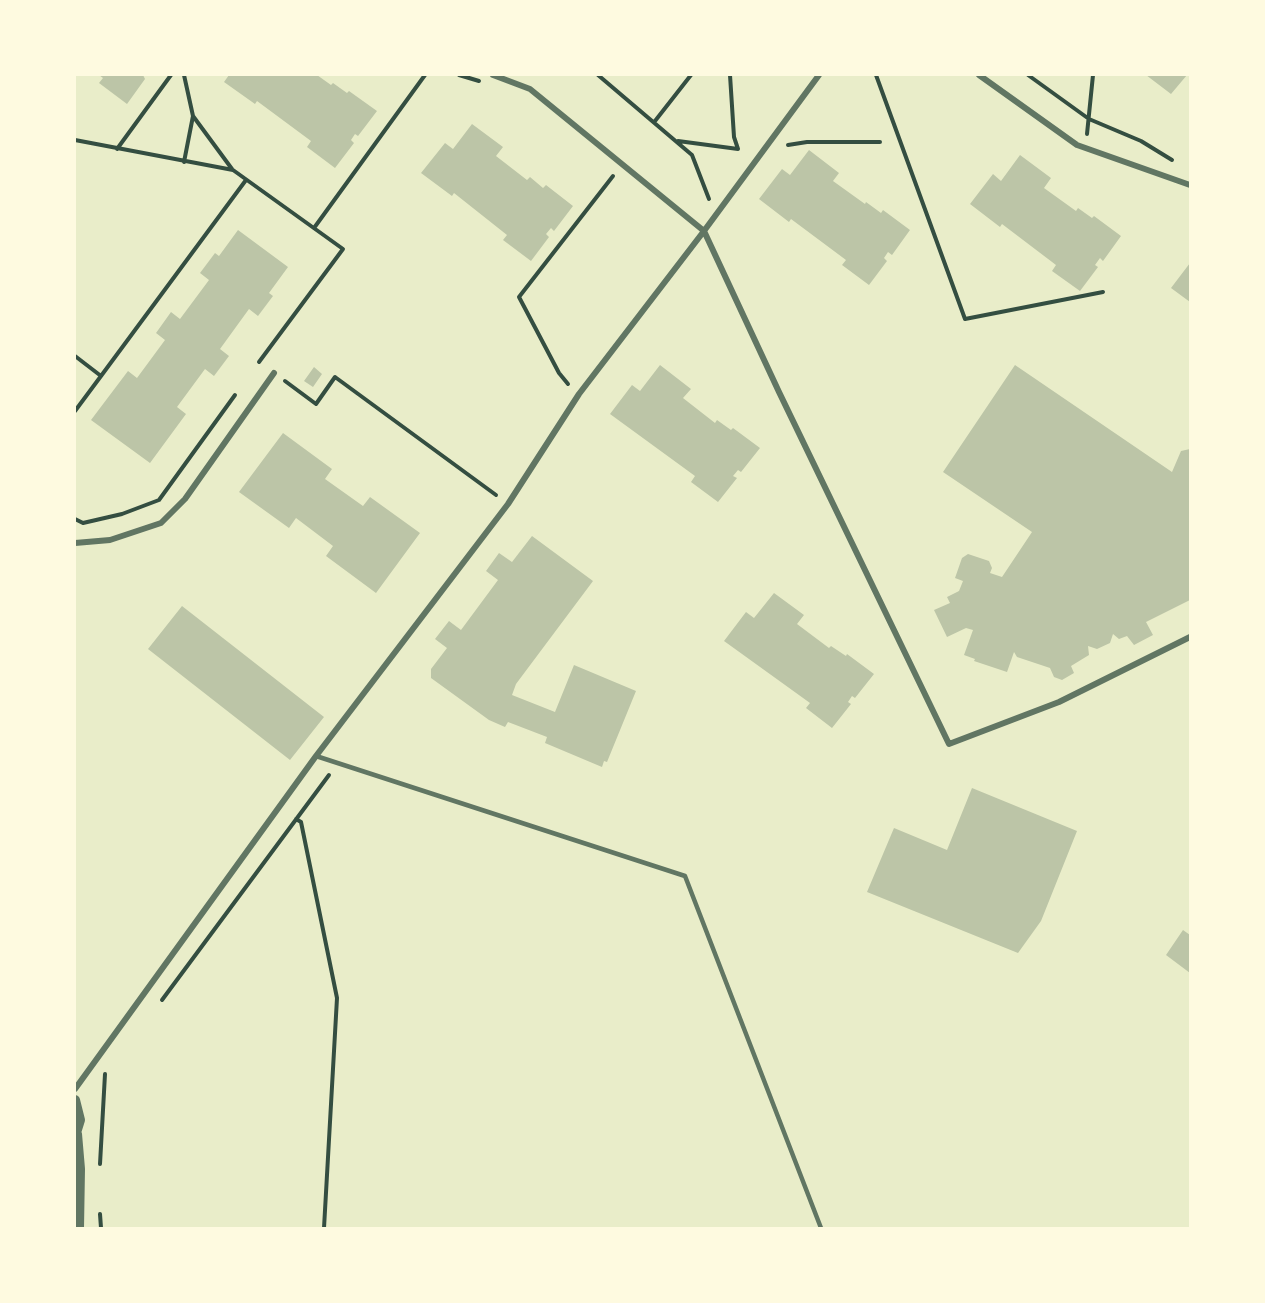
<!DOCTYPE html>
<style>
body{margin:0}
#map{position:relative;width:1265px;height:1303px;overflow:hidden;background:#e9edc9;font-family:"Zilla Slab",serif}
canvas{display:block}
.frame{position:absolute;inset:0;border:76px solid #fefae0;pointer-events:none}
</style>
<div id="map">
<canvas width="1265" height="1303"></canvas>
<div class="frame"></div>
</div>
<script>
const c = document.querySelector('canvas').getContext('2d');
c.lineJoin = 'round';
function fill(path, color) { c.fillStyle = color; c.fill(path, 'evenodd'); }
const toPath = rows => new Path2D(rows.map(r => 'M' + r).join(''));
function stroke(path, color, width, dash) { c.strokeStyle = color; c.lineWidth = width; c.lineCap = dash ? 'butt' : 'round'; c.setLineDash(dash || []); c.stroke(path); }
fill(toPath([
 [99,75,143,75,145,79,127,104,99,83,103,78],
 [229,75,317,75,331,85,333,83,347,93,349,91,377,111,358,136,355,134,351,140,354,143,335,168,307,147,311,141,257,101,255,104,224,82],
 [1146,75,1187,75,1171,94],
 [472,124,503,147,496,156,527,180,530,177,543,188,546,185,573,206,554,231,551,228,546,234,549,237,531,261,503,240,507,235,454,193,452,196,421,173,445,143,453,149],
 [809,150,839,173,833,181,865,204,866,202,881,213,883,210,910,230,892,255,888,252,884,258,887,261,869,285,842,265,846,260,791,219,789,222,759,199,782,169,790,175],
 [1020,155,1051,178,1044,188,1076,211,1078,208,1092,218,1094,216,1121,236,1103,261,1100,258,1095,265,1098,267,1080,291,1052,271,1056,265,1002,224,1000,227,970,204,993,174,1001,181],
 [238,230,288,267,269,293,273,296,258,316,249,309,220,349,229,356,214,376,205,369,177,407,186,414,150,463,91,420,128,371,137,378,165,340,156,333,171,312,180,319,209,280,200,273,215,253,219,256],
 [1190,263,1190,302,1171,288],
 [660,365,691,389,683,398,715,423,717,420,731,430,733,428,760,448,741,472,738,470,733,476,737,478,718,502,691,482,695,476,610,414,632,385,640,391],
 [1015,365,1172,472,1181,451,1190,449,1190,600,1146,622,1153,635,1134,645,1127,636,1119,639,1113,634,1110,643,1097,649,1088,646,1089,655,1071,666,1074,673,1062,680,1054,677,1050,668,1017,657,1014,652,1007,672,974,661,975,659,964,655,973,630,966,628,947,637,934,610,950,603,947,597,959,591,963,581,955,578,962,558,968,554,989,561,992,568,990,573,1002,577,1032,532,943,472],
 [314,367,322,374,313,387,304,381],
 [283,433,332,469,325,479,363,506,370,497,420,533,376,593,326,556,333,546,296,518,289,528,239,492],
 [532,536,593,581,516,684,512,695,555,712,574,665,636,691,607,762,604,761,602,767,545,743,547,737,508,722,505,727,489,720,431,678,431,669,447,648,435,639,449,621,461,630,498,580,486,571,499,553,512,562],
 [774,593,804,615,797,624,829,648,831,646,846,656,847,654,874,674,855,698,852,696,848,702,851,704,832,728,806,708,810,703,724,641,746,612,754,618],
 [182,606,324,717,290,760,148,649],
 [972,788,1077,831,1041,921,1018,953,867,892,894,828,947,850],
 [1183,930,1190,935,1190,973,1166,955]
]), '#bcc5a7');
stroke(toPath([
 [184,75,193,116,184,162],
 [459,75,479,81],
 [598,75,692,155,709,199],
 [876,75,965,319,1103,292],
 [1028,75,1089,119,1141,141,1172,160],
 [193,116,232,169],
 [655,121,691,75],
 [1087,134,1093,75],
 [75,140,233,170,343,249,259,362],
 [678,141,738,149,734,137,730,75],
 [788,145,807,142,880,142],
 [117,149,171,75],
 [314,228,425,75],
 [75,356,101,376,246,180],
 [285,381,316,404,335,377,496,495],
 [568,384,559,373,519,297,613,176],
 [75,411,101,376],
 [75,519,83,523,122,514,159,500,235,395],
 [296,819,301,822,337,998,324,1228],
 [162,1000,329,775],
 [100,1164,105,1074],
 [100,1214,101,1228]
]), '#344e41', 4);
stroke(toPath([
 [316,756,685,876,821,1228]
]), '#617663', 4.5);
stroke(toPath([
 [493,75,530,89,704,231,779,392,949,744,1059,702,1190,637],
 [979,75,1077,145,1190,185],
 [75,543,110,540,161,523,185,499,274,373],
 [75,1089,316,756,508,504,579,394,704,231,819,75]
]), '#617663', 6);
stroke(toPath([
 [75,1100,80,1120,75,1136],
 [77,1134,80,1169,79,1228]
]), '#617663', 10);
</script>
